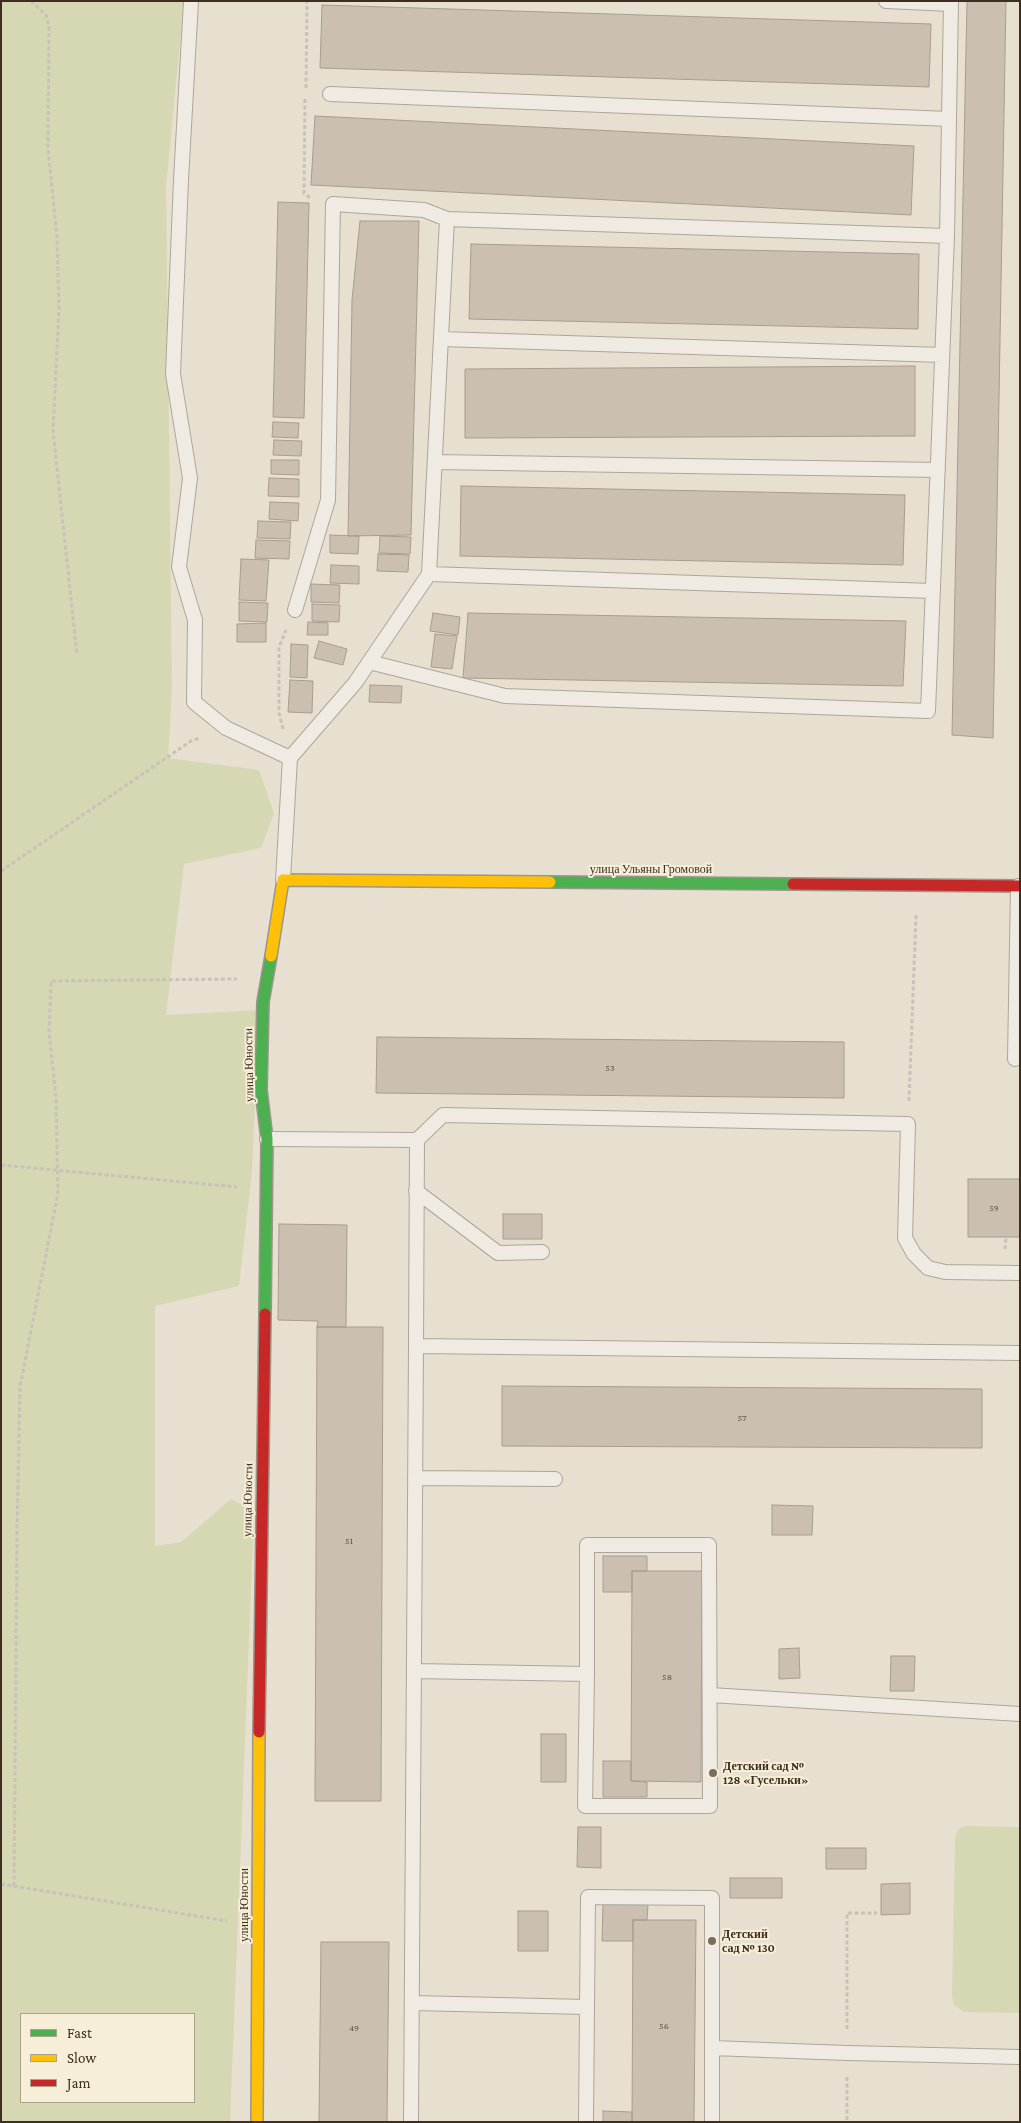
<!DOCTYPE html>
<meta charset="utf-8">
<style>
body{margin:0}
#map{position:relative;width:1021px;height:2123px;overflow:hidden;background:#e7e0d1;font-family:"Crimson Pro",serif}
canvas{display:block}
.frame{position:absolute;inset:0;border:2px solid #3d2e20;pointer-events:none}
.legend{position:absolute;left:20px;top:2013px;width:175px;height:90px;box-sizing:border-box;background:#f7eed8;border:1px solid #ada18e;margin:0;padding:6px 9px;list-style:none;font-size:15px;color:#3d2e20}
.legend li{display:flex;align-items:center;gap:10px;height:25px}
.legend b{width:25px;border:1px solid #ada18e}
</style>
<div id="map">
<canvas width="1021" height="2123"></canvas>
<div class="frame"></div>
<ul class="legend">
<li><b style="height:6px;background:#4caf50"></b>Fast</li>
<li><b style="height:6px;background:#ffc107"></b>Slow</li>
<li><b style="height:6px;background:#c62828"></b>Jam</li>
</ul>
</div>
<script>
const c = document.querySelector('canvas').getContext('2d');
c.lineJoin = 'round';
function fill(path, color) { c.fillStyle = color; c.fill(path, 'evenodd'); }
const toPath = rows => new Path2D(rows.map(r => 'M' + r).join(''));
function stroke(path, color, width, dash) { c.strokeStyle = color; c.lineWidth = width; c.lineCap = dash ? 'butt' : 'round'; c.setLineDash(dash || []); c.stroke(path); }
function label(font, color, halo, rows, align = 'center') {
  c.font = font + ' "Crimson Pro",serif'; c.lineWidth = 4; c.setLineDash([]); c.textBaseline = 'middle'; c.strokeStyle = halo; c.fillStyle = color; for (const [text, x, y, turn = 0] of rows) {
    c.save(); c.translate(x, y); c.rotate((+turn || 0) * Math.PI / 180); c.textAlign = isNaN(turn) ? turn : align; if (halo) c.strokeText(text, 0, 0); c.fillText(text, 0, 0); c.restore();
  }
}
fill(toPath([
 [1,1,184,1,166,187,172,690,168,758,259,770,274,813,261,848,184,864,166,1015,259,1010,252,1171,239,1286,155,1306,155,1546,181,1542,231,1499,254,1511,230,2122,1,2122],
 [21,2014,194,2014,194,2102,21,2102],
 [967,1826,1020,1827,1020,2013,964,2012,954,2005,952,1996,955,1841,956,1834,960,1828]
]), '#d6d7b3');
const building = toPath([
 [967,1,1006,1,993,738,952,735,967,1],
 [322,5,931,24,929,87,320,68,322,5],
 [315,116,914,146,911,215,311,185,315,116],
 [278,202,309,203,304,418,273,417,278,202],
 [360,221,419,221,411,535,348,536,352,300,360,221],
 [471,244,919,254,918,329,469,319,471,244],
 [915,366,915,436,465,438,465,369,915,366],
 [273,422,299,423,298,438,272,437,273,422],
 [274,440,302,441,301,456,273,455,274,440],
 [271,460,299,460,299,475,271,474,271,460],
 [269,478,299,479,299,497,268,496,269,478],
 [461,486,905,495,903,565,460,556,461,486],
 [270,502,299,503,298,521,269,519,270,502],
 [258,521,291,522,290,539,257,538,258,521],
 [330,535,359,536,358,554,330,553,330,535],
 [380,536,411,537,410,554,379,553,380,536],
 [256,540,290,541,289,559,255,558,256,540],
 [378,554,409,555,408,572,377,571,378,554],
 [241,559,269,560,266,601,239,600,241,559],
 [331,565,359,566,359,584,330,583,331,565],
 [311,584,340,585,339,603,311,602,311,584],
 [239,602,268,603,267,622,239,621,239,602],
 [312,604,340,605,339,622,312,621,312,604],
 [433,613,460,617,458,635,430,631,433,613],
 [468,613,906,621,903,686,463,678,468,613],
 [308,622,328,623,328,635,307,635,308,622],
 [266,623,266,642,237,642,237,624,266,623],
 [435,634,457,636,452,669,431,667,435,634],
 [319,641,347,649,343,665,314,658,319,641],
 [291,644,308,645,307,678,290,677,291,644],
 [290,680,313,681,312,713,288,712,290,680],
 [370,685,402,686,401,703,369,702,370,685],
 [377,1037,844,1042,844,1098,376,1093,377,1037],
 [968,1179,1020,1179,1020,1237,968,1237,968,1179],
 [503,1214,542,1214,542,1239,503,1239,503,1214],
 [279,1224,347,1225,346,1327,317,1327,318,1321,278,1320,279,1224],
 [317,1327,383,1327,381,1801,315,1801,317,1327],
 [502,1386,982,1389,982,1448,502,1446,502,1386],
 [772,1505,813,1506,812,1535,772,1535,772,1505],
 [603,1556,647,1556,647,1571,632,1571,632,1592,603,1592,603,1556],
 [632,1571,702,1571,701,1782,631,1781,632,1571],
 [799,1648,800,1678,779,1679,779,1649,799,1648],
 [891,1656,915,1656,914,1691,890,1691,891,1656],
 [541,1734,566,1734,566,1782,541,1782,541,1734],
 [603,1761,631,1761,631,1781,647,1782,647,1797,603,1797,603,1761],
 [578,1827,601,1827,601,1868,577,1867,578,1827],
 [826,1848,866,1848,866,1869,826,1869,826,1848],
 [730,1878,782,1878,782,1898,730,1898,730,1878],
 [910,1883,910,1914,881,1915,881,1884,910,1883],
 [603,1904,648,1904,647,1920,633,1920,633,1941,602,1941,603,1904],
 [518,1911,548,1911,548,1951,518,1951,518,1911],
 [633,1920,696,1920,694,2122,632,2122,633,1920],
 [321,1942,389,1942,387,2122,319,2122,321,1942],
 [603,2111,632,2112,632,2122,603,2122,603,2111]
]);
fill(building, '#cbbfb2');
stroke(building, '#a89c90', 1);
const lane = toPath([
 [191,1,181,180,173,374,190,478,179,567,195,620,194,702,226,728,290,758,283,880],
 [886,1,951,4],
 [330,94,949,119],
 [441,339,942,355],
 [435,462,938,470],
 [429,574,933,591],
 [295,610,328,500,333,204,424,210,447,219],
 [369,662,505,696,928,711,947,236],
 [290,758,355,683,429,574,447,219,947,236,951,1],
 [1015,1059,1018,886],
 [267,1139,417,1140],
 [416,1191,498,1253,542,1252],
 [416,1346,417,1140,443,1115,908,1124,905,1238,914,1254,928,1268,945,1272,1020,1273],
 [415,1478,555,1479],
 [414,1671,587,1674,585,1806,710,1806,709,1545,587,1545,587,1674],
 [710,1695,1020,1714],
 [412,2003,587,2007],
 [712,2048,847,2053,1020,2057],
 [411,2122,416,1346,1020,1353],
 [586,2122,588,1897,712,1898,712,2122]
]);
const fast = toPath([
 [550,882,793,884],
 [265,1314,267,1139,261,1090,263,1002,271,956]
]);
const slow = toPath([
 [271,956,283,880,550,882],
 [257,2122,259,1732]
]);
const jam = toPath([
 [793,884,1020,886],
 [259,1732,265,1314]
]);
stroke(lane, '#ada599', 16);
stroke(fast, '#9c958a', 14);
stroke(slow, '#9c958a', 14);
stroke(jam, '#9c958a', 14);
stroke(toPath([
 [31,1,46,15,49,28,48,149,57,237,59,309,53,431,77,655],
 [306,88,307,1],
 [305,99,304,193,310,198],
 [283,729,279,713,279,647,286,630],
 [1,871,191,741,200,738],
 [909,1101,916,915],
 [1,1165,237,1187],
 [1005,1249,1006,1237],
 [1,1884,227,1921],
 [14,1886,17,1533,20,1387,58,1193,56,1098,49,1032,51,981,237,979],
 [847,2029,847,1913,877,1913],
 [847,2077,847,2122]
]), '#c8c2b9', 3, [4, 2.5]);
stroke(lane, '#efebe3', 14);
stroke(fast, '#4caf50', 11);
stroke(slow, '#ffc107', 11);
stroke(jam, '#c62828', 11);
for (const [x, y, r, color] of [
 [713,1773,5,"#786c5e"],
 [712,1941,5,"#786c5e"]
]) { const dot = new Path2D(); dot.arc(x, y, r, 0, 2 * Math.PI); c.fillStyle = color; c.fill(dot); stroke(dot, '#f7eed8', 2); }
label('10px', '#605244', null, [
 ["53",610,1068],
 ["59",994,1208],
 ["57",742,1418],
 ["51",349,1541],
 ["58",667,1677],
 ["56",664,2026],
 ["49",354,2028]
]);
label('12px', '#3d2e20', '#f7eed8', [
 ["улица Ульяны Громовой",651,869],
 ["улица Юности",249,1065,-91],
 ["улица Юности",248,1500,-89],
 ["улица Юности",244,1905,-90]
]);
label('bold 12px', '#3d2e20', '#f7eed8', [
 ["Детский сад №",723,1766],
 ["128 «Гусельки»",723,1780],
 ["Детский",722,1934],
 ["сад № 130",722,1948]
], 'left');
</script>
